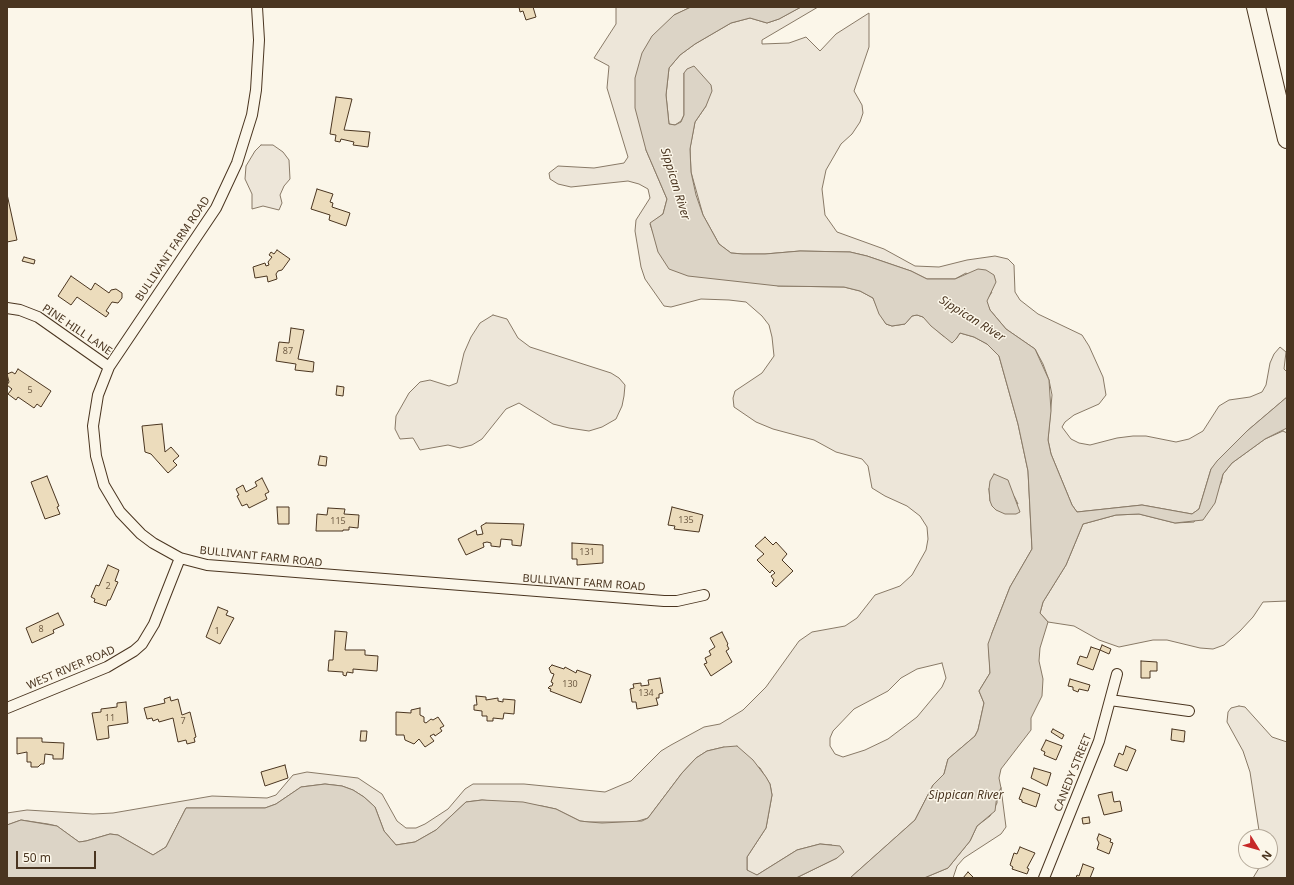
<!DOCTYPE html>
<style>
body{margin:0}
#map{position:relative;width:1294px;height:885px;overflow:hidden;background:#fbf6e9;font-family:"Noto Sans",sans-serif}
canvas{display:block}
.frame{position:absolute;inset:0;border:8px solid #4a3520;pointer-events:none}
.north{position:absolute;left:1238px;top:829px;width:40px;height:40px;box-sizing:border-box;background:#fbf6e9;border:1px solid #b4a999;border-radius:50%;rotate:127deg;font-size:11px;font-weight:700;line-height:16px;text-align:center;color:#4a3520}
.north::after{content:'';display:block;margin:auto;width:14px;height:18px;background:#c62828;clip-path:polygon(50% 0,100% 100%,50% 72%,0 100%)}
.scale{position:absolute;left:16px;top:851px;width:80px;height:18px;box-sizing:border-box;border:2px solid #4a3520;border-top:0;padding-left:5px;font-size:12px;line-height:14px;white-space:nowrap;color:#4a3520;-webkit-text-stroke:3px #fbf6e9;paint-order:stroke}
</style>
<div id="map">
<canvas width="1294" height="885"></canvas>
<div class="frame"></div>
<div class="north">N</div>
<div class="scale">50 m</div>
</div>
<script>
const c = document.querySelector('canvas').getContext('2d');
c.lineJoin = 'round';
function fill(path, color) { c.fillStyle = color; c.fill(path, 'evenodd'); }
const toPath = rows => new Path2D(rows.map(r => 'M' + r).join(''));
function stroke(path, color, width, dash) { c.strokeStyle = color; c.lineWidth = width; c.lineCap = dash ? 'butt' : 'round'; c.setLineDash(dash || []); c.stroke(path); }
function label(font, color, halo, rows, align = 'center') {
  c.font = font + ' "Noto Sans",sans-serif'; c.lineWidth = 3; c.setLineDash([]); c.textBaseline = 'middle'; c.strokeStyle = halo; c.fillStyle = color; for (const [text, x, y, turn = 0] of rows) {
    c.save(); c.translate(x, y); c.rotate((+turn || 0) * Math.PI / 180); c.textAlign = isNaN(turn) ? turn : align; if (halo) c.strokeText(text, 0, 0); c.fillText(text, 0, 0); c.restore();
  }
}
const green = toPath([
 [616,7,691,7,674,15,646,150,667,199,663,214,650,224,654,235,778,286,844,287,860,291,873,298,880,314,886,324,892,326,905,324,912,316,917,315,923,317,943,336,956,339,960,333,974,337,987,344,999,356,1018,424,1028,471,1032,549,1010,587,992,633,989,652,990,673,979,691,984,703,978,730,975,736,948,759,944,774,933,785,915,820,850,878,796,878,837,858,832,845,820,844,797,850,757,875,751,873,747,870,747,857,766,828,772,795,770,784,760,768,724,747,707,751,696,758,682,773,648,818,635,822,589,822,580,821,556,809,542,806,482,800,466,802,436,830,415,842,396,845,384,831,375,807,364,797,353,790,342,786,325,784,301,787,276,804,265,808,186,808,166,847,153,855,118,835,110,834,86,841,79,842,57,826,48,824,21,820,7,825,7,813,27,810,93,814,113,813,212,796,267,798,276,795,293,775,307,772,358,778,382,794,397,821,406,828,416,828,425,824,448,809,465,789,473,784,524,784,605,792,631,781,661,751,671,745,704,727,720,724,743,710,766,687,799,641,812,632,845,626,857,618,875,595,900,586,912,575,926,550,928,539,927,527,920,516,907,506,885,496,872,488,868,466,862,459,836,452,814,440,773,429,756,422,734,407,733,398,735,391,762,373,774,356,772,337,769,325,762,316,746,302,729,300,701,299,671,307,664,306,645,279,641,267,635,231,636,220,650,198,648,189,639,184,628,181,571,187,558,184,550,179,549,173,558,166,594,168,624,163,628,157,607,88,609,66,594,58,616,24,616,7],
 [989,489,1014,496,1018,504,990,501,989,489],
 [942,663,946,678,942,687,917,717,888,739,865,750,843,757,835,754,830,746,830,738,833,731,854,709,888,691,901,678,917,669,942,663],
 [801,7,818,7,762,40,762,44,789,43,806,37,820,51,836,34,869,13,869,47,854,91,862,105,863,113,860,122,852,134,841,144,826,170,822,189,825,215,837,232,884,249,915,266,939,267,967,260,995,256,1008,259,1014,265,1015,292,1020,300,1038,314,1082,335,1089,346,1103,377,1106,395,1099,404,1074,415,1065,422,1062,427,1071,439,1079,443,1090,445,1117,438,1133,436,1146,436,1176,442,1189,439,1203,431,1219,406,1229,400,1250,397,1262,392,1266,385,1270,363,1274,354,1280,347,1286,352,1284,369,1287,372,1287,397,1247,431,1211,469,1199,509,1192,514,1142,505,1077,512,1072,505,1051,454,1048,440,1052,395,1049,380,1043,364,1035,349,1006,329,990,310,986,301,992,292,966,273,955,279,927,279,911,271,867,256,850,252,800,251,765,254,743,254,731,253,719,244,703,215,691,172,690,148,695,122,706,106,684,73,684,115,681,121,675,125,669,124,666,95,669,68,680,55,695,44,731,23,750,18,767,23,779,19,801,7],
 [261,145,273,145,283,152,289,160,290,179,284,186,280,195,282,203,279,210,263,206,252,209,252,194,245,179,246,166,255,151,261,145],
 [493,315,507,319,518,338,530,347,611,373,619,378,625,385,624,396,622,406,616,419,602,427,589,431,569,428,553,424,519,403,506,409,482,439,472,445,460,448,448,445,420,450,413,438,400,439,395,429,396,416,409,393,420,382,430,380,449,386,457,383,464,353,471,337,480,323,493,315],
 [1283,431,1287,433,1287,601,1263,602,1253,617,1240,631,1224,645,1213,649,1200,648,1167,640,1153,640,1119,647,1099,640,1074,626,1048,622,1040,613,1043,602,1066,565,1083,524,1116,515,1139,514,1175,523,1194,522,1221,483,1223,474,1232,463,1265,439,1283,431],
 [1239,706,1245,707,1272,737,1287,742,1287,878,1253,878,1259,868,1260,861,1270,861,1270,837,1260,837,1250,772,1243,751,1227,722,1228,712,1231,708,1239,706],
 [1001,788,1006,827,1001,834,964,858,957,866,953,878,924,878,948,868,970,841,977,826,990,816,997,803,997,795,1001,788]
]);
fill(green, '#ede6d9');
stroke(green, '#887966', 1);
const water = toPath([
 [691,7,801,7,779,19,767,23,750,18,731,23,695,44,680,55,669,68,666,95,669,124,675,125,681,122,684,115,684,73,687,69,694,66,711,85,712,91,706,106,695,122,690,149,691,172,696,195,703,215,719,244,731,253,743,254,765,254,800,251,850,252,867,256,911,271,927,279,955,279,978,269,986,270,994,275,996,282,987,301,990,310,1006,329,1035,349,1049,380,1051,411,1048,440,1051,454,1072,505,1077,512,1142,505,1192,514,1199,509,1211,469,1217,461,1247,431,1287,397,1287,428,1265,439,1232,463,1223,474,1215,503,1203,520,1175,523,1139,514,1116,515,1083,524,1066,565,1043,602,1040,613,1048,622,1040,648,1039,661,1043,679,1042,696,1031,718,1031,730,1001,769,999,778,1001,788,997,795,995,811,977,826,970,841,948,868,924,878,850,878,915,820,933,785,944,774,948,759,975,736,978,730,984,703,979,691,990,673,988,644,992,633,1010,587,1032,549,1028,471,1018,424,999,356,987,344,974,337,960,333,956,339,952,343,931,326,923,317,917,315,912,316,905,324,892,326,886,324,879,314,873,298,860,291,844,287,778,286,688,276,669,269,658,252,650,223,663,214,667,199,646,150,635,108,635,78,642,53,652,36,674,15,691,7],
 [994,474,1008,480,1020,512,1016,514,1005,514,996,510,992,506,990,501,989,489,990,481,994,474],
 [737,746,753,760,766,777,770,784,772,795,766,828,747,857,747,870,757,875,797,850,820,844,840,846,844,852,837,858,796,878,7,878,7,825,21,820,57,826,79,842,86,841,110,834,118,835,153,855,166,847,186,808,265,808,276,804,301,787,325,784,342,786,353,790,364,797,375,807,384,831,396,845,415,842,436,830,466,802,482,800,523,802,556,809,580,821,589,822,602,823,642,821,648,818,682,773,696,758,707,751,724,747,737,746]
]);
fill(water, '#dcd4c6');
stroke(water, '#887966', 1);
const building = toPath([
 [519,7,533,7,536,17,526,20,523,11,520,12,519,7],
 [336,97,352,99,344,130,370,132,368,147,353,145,354,142,341,139,340,142,335,141,336,135,330,134,336,97],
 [317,189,333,194,330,202,333,203,332,207,350,213,346,226,329,220,330,215,311,209,317,189],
 [7,194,17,240,7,242,7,194],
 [277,250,290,259,282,270,278,271,276,274,277,279,268,282,267,276,255,278,253,267,265,263,266,266,269,265,268,262,272,257,269,255,271,252,274,254,277,250],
 [24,257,35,260,34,264,22,261,24,257],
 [71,276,91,290,95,283,109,293,111,290,116,289,122,293,122,298,118,303,112,302,106,311,109,313,106,317,77,297,71,305,58,296,71,276],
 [291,328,304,330,298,359,314,362,313,372,295,370,296,364,276,361,279,342,289,343,291,328],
 [18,369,51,391,41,407,37,404,34,408,18,397,16,400,8,394,12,389,7,385,9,382,7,374,12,372,15,374,18,369],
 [337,386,344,387,343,396,336,395,337,386],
 [162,424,165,452,171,447,179,456,173,461,177,465,168,473,151,454,145,452,142,426,162,424],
 [320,456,327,457,326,466,318,465,320,456],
 [47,476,59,506,57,507,60,514,45,519,31,482,47,476],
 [262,478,269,492,265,494,267,499,249,508,247,504,242,506,237,496,239,495,236,489,243,485,246,492,257,486,255,482,262,478],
 [277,507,289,507,289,524,278,524,277,507],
 [672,507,703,515,699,532,674,529,675,526,668,525,672,507],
 [328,508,345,509,344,514,359,515,358,528,349,527,349,530,343,530,343,531,316,531,317,514,327,515,328,508],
 [486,523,524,524,521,546,512,545,512,540,501,539,500,547,491,546,491,543,487,542,483,543,484,547,466,555,458,539,476,530,477,535,483,534,481,526,486,523],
 [765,537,773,545,776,542,787,554,782,560,793,571,776,587,772,583,774,580,771,576,775,573,772,570,770,573,757,560,764,554,755,546,765,537],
 [572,543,603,545,603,563,577,565,577,559,572,559,572,543],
 [108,565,119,570,115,581,118,582,110,600,108,600,106,606,94,602,95,599,91,597,96,585,99,586,108,565],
 [218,607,228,611,226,615,234,618,220,644,206,637,218,607],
 [58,613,64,625,53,630,54,633,32,643,26,628,58,613],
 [335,631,347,632,345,650,365,650,365,655,378,656,377,671,353,669,353,673,347,672,346,676,343,675,343,672,328,671,329,660,333,660,335,631],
 [722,632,728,644,727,645,729,649,726,651,732,662,711,676,704,664,707,663,705,658,711,655,709,651,715,647,710,638,722,632],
 [1102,645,1111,649,1109,654,1100,650,1102,645],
 [1091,647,1100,650,1093,670,1077,664,1080,656,1087,658,1091,647],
 [1141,661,1157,662,1157,671,1150,671,1150,678,1141,678,1141,661],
 [552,665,564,669,565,667,576,673,577,670,591,675,581,703,550,691,551,689,548,688,550,686,552,686,553,683,551,682,554,674,551,673,549,668,552,665],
 [660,678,663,693,659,694,659,698,656,698,658,705,637,709,636,702,632,702,630,689,634,688,633,684,641,683,641,686,649,685,648,680,660,678],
 [1070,679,1090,685,1088,691,1079,689,1078,692,1073,690,1073,687,1068,686,1070,679],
 [476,696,486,697,486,700,498,698,498,701,503,702,503,699,515,700,514,714,504,713,503,719,493,718,493,721,487,721,487,716,482,716,482,711,474,710,474,705,477,705,476,696],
 [170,697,171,701,178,699,182,715,190,712,196,737,194,738,195,742,187,744,186,740,178,742,173,718,159,722,158,719,153,721,152,718,147,719,144,708,165,703,164,699,170,697],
 [126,702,128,723,108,726,109,738,97,740,92,713,101,712,101,709,117,707,117,703,126,702],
 [420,708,420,715,424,717,424,722,426,723,431,719,433,720,438,717,444,726,440,728,442,731,435,736,434,734,430,736,434,741,425,747,419,739,414,744,405,740,404,735,396,735,396,712,411,713,411,710,420,708],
 [1053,729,1064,735,1062,739,1051,732,1053,729],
 [1172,729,1185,731,1184,742,1171,740,1172,729],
 [361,731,367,731,366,741,360,741,361,731],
 [17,738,42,738,42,742,64,743,63,759,53,759,53,755,45,754,44,764,41,764,38,767,31,767,31,762,27,762,27,752,17,754,17,738],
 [1046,740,1062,746,1056,760,1044,755,1045,752,1041,750,1046,740],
 [1126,746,1136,750,1127,771,1114,766,1119,753,1123,755,1126,746],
 [285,765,288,778,265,786,261,772,285,765],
 [1034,768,1051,773,1047,786,1031,778,1034,768],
 [1023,788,1040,794,1036,807,1022,802,1022,800,1019,799,1023,788],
 [1112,792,1114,802,1120,801,1122,811,1104,815,1098,795,1112,792],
 [1089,817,1090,823,1083,824,1082,818,1089,817],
 [1099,834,1111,839,1110,842,1113,843,1109,854,1097,849,1099,843,1097,839,1099,834],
 [1020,847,1035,853,1027,868,1029,869,1027,874,1012,869,1013,867,1010,865,1014,853,1017,854,1020,847],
 [1083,864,1094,868,1090,878,1076,878,1077,875,1079,876,1083,864],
 [968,872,974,878,963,878,968,872]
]);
fill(building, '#ecdcbc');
stroke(building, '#4a3520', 1);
const street = toPath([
 [257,7,259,40,256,90,252,115,237,163,216,208,109,367,98,395,93,426,96,456,104,485,120,512,141,534,153,543,180,558,207,565,664,601,677,601,704,595],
 [7,308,20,310,38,317,109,367],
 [1110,700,1189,711],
 [7,708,107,667,134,651,142,644,154,624,180,558],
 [1044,878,1099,741,1117,674]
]);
const highway = toPath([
 [1256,7,1287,139]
]);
stroke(street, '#4a3520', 12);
stroke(highway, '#4a3520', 20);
stroke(street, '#fbf6e9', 10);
stroke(highway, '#fbf6e9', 18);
label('9px', '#725f47', null, [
 ["87",288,351],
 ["5",30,390],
 ["135",686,520],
 ["115",338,521],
 ["131",587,552],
 ["2",108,586],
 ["8",41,629],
 ["1",217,631],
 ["130",570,684],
 ["134",646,693],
 ["11",110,718],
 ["7",183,721]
]);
label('11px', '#4a3520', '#fbf6e9', [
 ["BULLIVANT FARM ROAD",173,249,-56],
 ["PINE HILL LANE",77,330,34],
 ["BULLIVANT FARM ROAD",261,557,6],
 ["BULLIVANT FARM ROAD",584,583,4],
 ["WEST RIVER ROAD",71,668,-23],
 ["CANEDY STREET",1073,773,-68]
]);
label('italic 12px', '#4a3520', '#fbf6e9', [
 ["Sippican River",675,184,73],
 ["Sippican River",972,319,32],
 ["Sippican River",966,796]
]);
</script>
